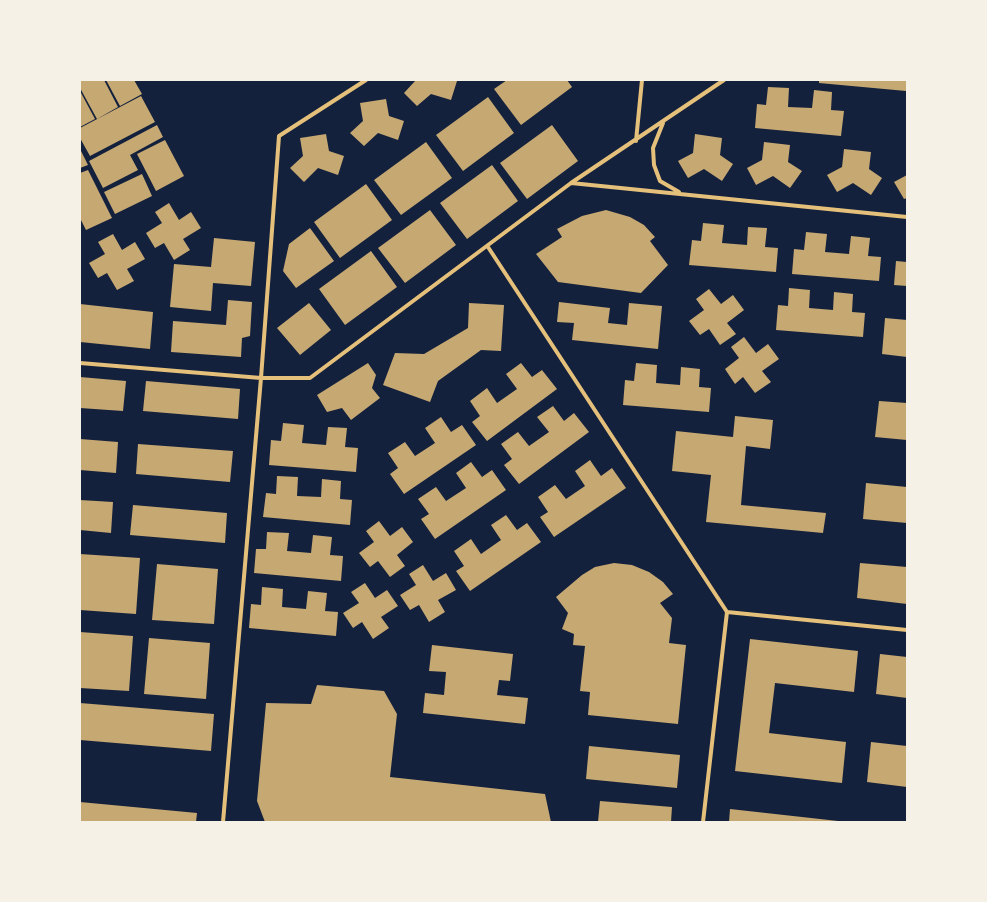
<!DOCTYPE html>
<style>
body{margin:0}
#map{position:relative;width:987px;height:902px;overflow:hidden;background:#14213d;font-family:Figtree,sans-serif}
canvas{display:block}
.frame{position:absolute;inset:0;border:81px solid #f6f1e7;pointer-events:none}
</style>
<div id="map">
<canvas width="987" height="902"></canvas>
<div class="frame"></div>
</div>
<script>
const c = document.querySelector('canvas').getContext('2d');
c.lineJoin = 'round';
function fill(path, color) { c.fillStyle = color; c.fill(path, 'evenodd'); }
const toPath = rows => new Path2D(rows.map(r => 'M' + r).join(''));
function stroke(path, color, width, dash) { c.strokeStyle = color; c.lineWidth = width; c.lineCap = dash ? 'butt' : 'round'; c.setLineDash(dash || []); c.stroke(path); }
fill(toPath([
 [80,80,104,80,118,107,97,119,80,88],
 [106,80,134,80,142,94,120,106],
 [416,80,455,80,457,81,451,100,431,94,417,106,404,93],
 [507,80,567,80,572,87,521,125,494,89],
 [819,80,907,80,906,91,819,83],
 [768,87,789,88,788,107,812,108,814,90,832,92,831,110,844,111,841,136,755,128,757,104,766,105],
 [80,91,95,119,80,127],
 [141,96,155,122,90,156,80,138,80,128],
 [488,97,514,133,463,171,436,135],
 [386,99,389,116,404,121,398,140,378,133,364,146,350,133,363,121,360,103],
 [157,125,163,137,130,155,138,170,103,188,89,161],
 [552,125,578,161,527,199,500,163],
 [326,134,329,151,344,156,338,175,318,168,304,182,290,168,303,156,300,138],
 [695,134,722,138,720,155,733,164,722,181,704,169,688,178,678,161,693,153],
 [165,140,184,176,156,191,137,154],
 [426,142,452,178,401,215,374,180],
 [764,142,790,145,788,162,802,171,790,188,773,176,756,185,747,168,762,160],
 [80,149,88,165,80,168],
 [844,149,871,152,869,169,882,178,871,195,853,183,837,192,827,175,842,167],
 [492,165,518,201,467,239,440,203],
 [88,170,112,218,86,230,80,218,80,173],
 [142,174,152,196,115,214,104,192],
 [907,175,907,198,904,199,894,182],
 [366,184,392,220,340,258,314,222],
 [169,203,179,220,191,212,201,228,183,239,190,250,174,260,164,243,155,248,146,233,162,223,155,212],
 [430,210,456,245,405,283,378,248],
 [606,210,630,217,644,225,655,237,650,241,668,265,641,293,558,282,536,254,562,237,557,229,582,216],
 [703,223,724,225,722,243,747,245,748,227,767,228,765,247,778,248,776,272,689,265,692,240,701,241],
 [310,228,334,261,296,288,283,271,289,244],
 [806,232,827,234,825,252,849,254,851,236,870,238,868,256,881,257,879,281,792,274,794,249,804,250],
 [113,234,122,250,135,242,145,259,127,269,134,281,117,290,107,273,98,278,89,263,105,254,98,242],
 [214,238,255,242,251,286,213,283,211,311,170,307,174,264,211,267],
 [371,251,397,287,345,325,319,289],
 [896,261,907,262,907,286,894,285],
 [789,288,810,290,809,308,833,310,834,292,853,294,852,312,865,313,863,337,776,330,778,305,788,306],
 [709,289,721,304,733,295,744,310,727,323,736,334,720,345,709,329,700,335,689,321,704,310,696,299],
 [228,300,252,302,250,336,242,338,241,357,171,352,173,321,226,325],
 [559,302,610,308,608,323,627,325,629,303,662,306,658,349,572,340,574,323,557,322],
 [309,303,331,330,300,355,277,328],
 [469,303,504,305,501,351,481,350,438,381,430,402,383,385,395,353,424,354,468,328],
 [80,304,153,312,150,349,80,342],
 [885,318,907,320,907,357,882,354],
 [744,337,756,353,768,344,779,359,762,371,771,382,755,393,743,377,735,384,725,369,739,358,731,347],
 [368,363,376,375,372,388,380,398,351,420,342,408,327,412,317,395],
 [521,363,532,377,542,370,557,389,487,441,472,422,480,416,470,401,487,388,497,403,517,389,506,374],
 [636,363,657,365,656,383,680,385,681,367,700,369,699,387,711,388,709,412,623,405,625,380,634,381],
 [80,377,126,381,123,411,80,408],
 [146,381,240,389,238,419,143,411],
 [879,401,907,403,907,440,875,437],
 [553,406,564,421,574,413,589,432,519,484,504,465,512,459,501,444,518,432,529,446,549,432,537,417],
 [735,416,773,420,770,449,746,446,741,505,826,513,823,533,706,522,711,475,672,471,676,431,733,437],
 [441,417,451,432,462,425,476,445,404,494,390,474,398,468,388,453,405,442,415,456,435,443,425,428],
 [283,423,304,425,302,443,326,445,328,427,347,428,345,447,358,448,356,472,269,465,271,440,281,441],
 [80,439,118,442,116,473,80,470],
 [138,444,233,451,230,482,136,474],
 [590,460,601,476,612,468,626,488,554,537,540,517,548,512,538,497,555,485,566,499,585,486,575,471],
 [471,462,482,477,492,470,506,490,435,539,421,519,429,514,418,499,436,487,446,501,466,488,456,473],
 [277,476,298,477,297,496,321,497,322,479,341,481,340,499,352,500,350,525,263,517,266,493,276,494],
 [866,483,907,487,907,523,863,519],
 [80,500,113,502,111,533,80,530],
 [133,505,227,513,225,543,130,535],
 [506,515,517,530,527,523,541,542,470,591,456,571,464,566,454,551,471,539,481,554,501,540,491,525],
 [379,521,390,536,402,527,413,542,397,555,405,566,390,577,378,561,370,567,359,553,374,542,366,531],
 [267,532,289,533,287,551,311,553,313,535,332,537,330,555,343,556,341,581,254,573,256,549,266,549],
 [80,554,140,558,136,614,80,610],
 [614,563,632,565,649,572,663,582,673,594,660,603,672,618,669,643,686,645,678,724,588,715,590,692,580,691,585,646,573,645,574,634,562,629,568,613,556,597,582,575,595,567],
 [860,563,907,567,907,604,857,598],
 [157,564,218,569,214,624,152,620],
 [423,565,433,581,446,573,456,590,438,600,445,612,429,622,419,605,410,610,400,595,416,585,409,574],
 [365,583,375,598,387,590,398,606,381,617,389,628,373,639,362,622,353,628,343,613,359,603,351,592],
 [262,587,283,589,282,607,306,609,308,591,327,593,325,611,338,612,336,636,249,628,251,604,261,605],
 [80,632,133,636,129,691,80,688],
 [149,638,210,643,206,699,144,694],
 [750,639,858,651,854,692,775,683,769,733,846,742,842,783,735,771],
 [432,645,513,654,510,681,499,680,497,695,528,698,525,724,423,713,425,693,444,695,446,672,429,671],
 [880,654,907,657,907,698,876,694],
 [317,685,384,691,397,714,390,777,545,794,551,822,265,822,257,801,266,703,311,704],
 [80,703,214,714,211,751,80,740],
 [871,742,907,746,907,787,867,782],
 [589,746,680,755,677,788,586,779],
 [600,801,672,807,671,822,598,822],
 [80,802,197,813,196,822,80,822],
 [730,809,838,821,837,822,729,822]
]), '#c6a872');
stroke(toPath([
 [663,123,653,148,654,165,660,181,679,192],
 [636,141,642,80],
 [571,183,907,217],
 [488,247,727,612,703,822],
 [80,363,261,378,310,378,571,183,724,80],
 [727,612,907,630],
 [223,822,261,378,279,136,366,80]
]), '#e5c07b', 4);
</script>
